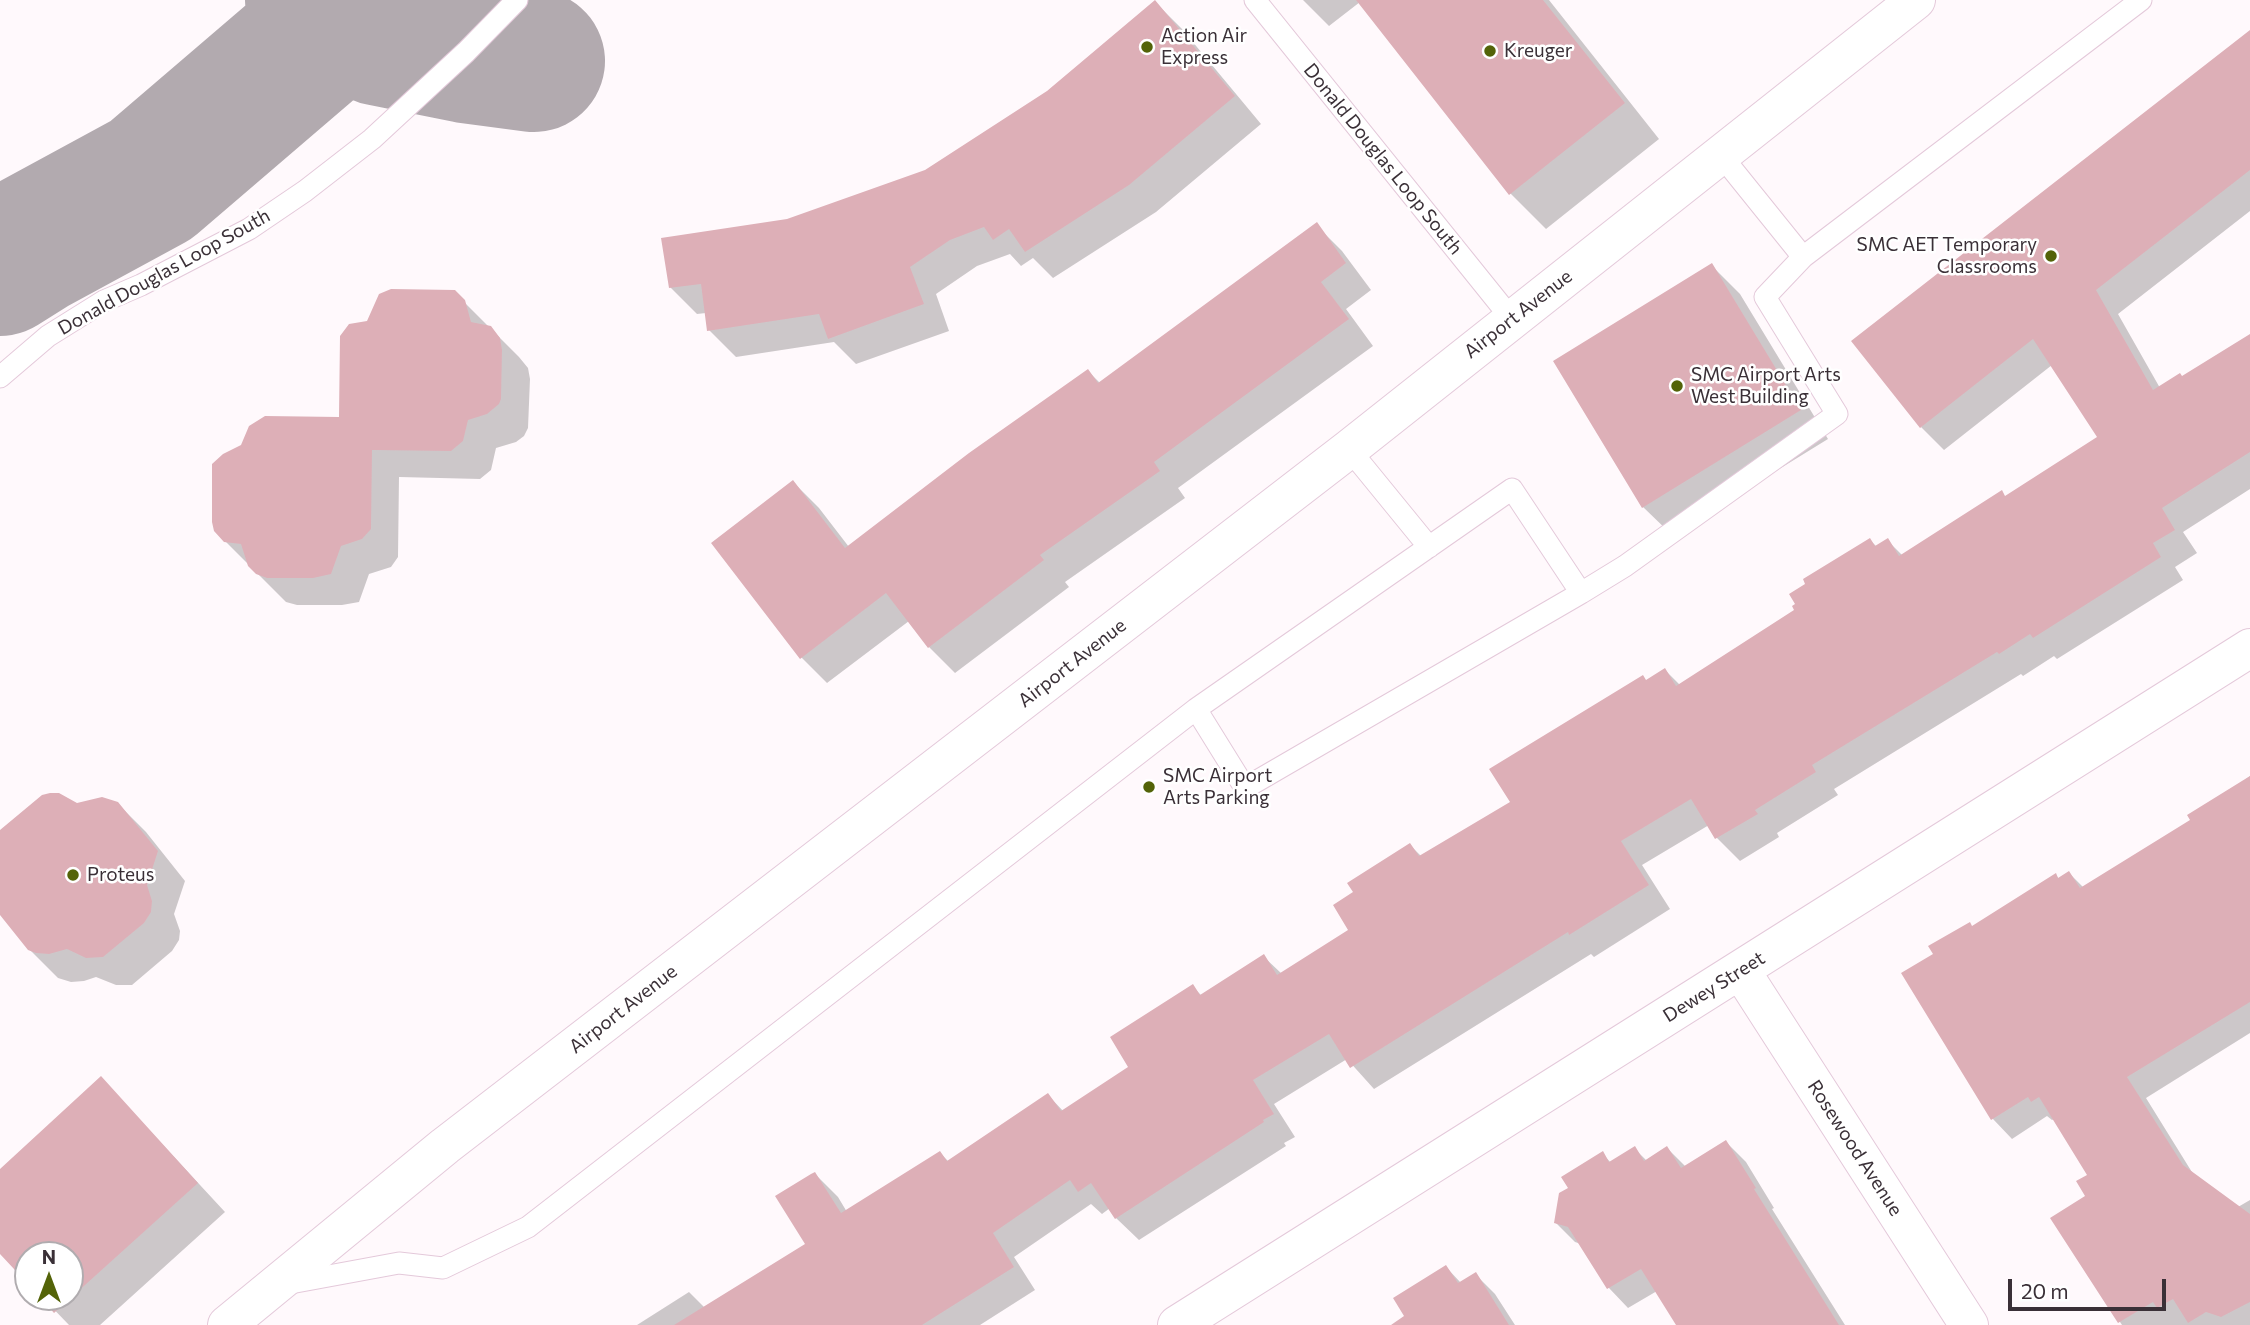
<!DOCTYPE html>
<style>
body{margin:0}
#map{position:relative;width:2250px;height:1325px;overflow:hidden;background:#fff9fc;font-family:Commissioner,sans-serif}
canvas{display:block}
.north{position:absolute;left:14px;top:1241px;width:70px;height:70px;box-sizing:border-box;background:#fff;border:2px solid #b0acaf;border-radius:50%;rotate:0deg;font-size:19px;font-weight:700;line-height:28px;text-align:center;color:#3a3037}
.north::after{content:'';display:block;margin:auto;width:24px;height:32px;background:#536308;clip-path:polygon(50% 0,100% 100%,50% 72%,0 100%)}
.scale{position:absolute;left:2008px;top:1279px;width:158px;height:32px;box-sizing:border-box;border:4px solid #3a3037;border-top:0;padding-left:9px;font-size:21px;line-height:24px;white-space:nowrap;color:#3a3037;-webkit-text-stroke:5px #fff;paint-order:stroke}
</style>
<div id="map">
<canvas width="2250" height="1325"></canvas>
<div class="north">N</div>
<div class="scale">20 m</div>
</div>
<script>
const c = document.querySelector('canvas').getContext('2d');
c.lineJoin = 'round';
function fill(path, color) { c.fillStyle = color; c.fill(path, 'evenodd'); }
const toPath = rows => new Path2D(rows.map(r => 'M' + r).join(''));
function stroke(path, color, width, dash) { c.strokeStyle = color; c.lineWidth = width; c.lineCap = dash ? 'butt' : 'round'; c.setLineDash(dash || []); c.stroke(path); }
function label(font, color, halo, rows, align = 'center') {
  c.font = font + ' Commissioner,sans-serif'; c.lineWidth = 5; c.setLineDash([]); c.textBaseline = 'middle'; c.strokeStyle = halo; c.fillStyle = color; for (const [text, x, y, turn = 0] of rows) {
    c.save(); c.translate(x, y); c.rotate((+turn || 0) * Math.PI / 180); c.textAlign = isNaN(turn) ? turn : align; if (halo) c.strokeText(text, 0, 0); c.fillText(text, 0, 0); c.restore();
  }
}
fill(toPath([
 [1303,0,1549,0,1659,139,1546,229,1510,193,1360,2,1329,26],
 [1155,2,1182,29,1261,124,1156,212,1053,278,1033,258,1021,266,1010,254,977,266,936,294,949,331,856,364,834,342,736,357,709,330,706,313,697,314,670,287,788,221,926,172,1048,92],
 [2250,32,2250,211,2118,314,2160,388,2183,378,2250,336,2250,489,2183,532,2197,553,2175,567,2183,580,2057,659,2054,656,2023,676,2021,674,1834,789,1838,795,1777,833,1779,837,1740,861,1717,838,1709,825,1642,865,1670,909,1594,957,1591,954,1374,1089,1347,1059,1274,1104,1295,1137,1284,1143,1286,1146,1139,1240,1116,1218,1110,1208,1102,1214,1091,1204,1014,1257,1035,1290,980,1325,637,1325,689,1292,705,1308,808,1244,815,1174,838,1197,847,1212,940,1153,949,1162,1048,1095,1064,1112,1130,1067,1193,987,1202,996,1264,957,1282,974,1351,930,1355,892,1410,845,1422,857,1512,802,1647,681,1665,670,1680,685,1796,611,1870,540,1877,547,1887,540,1903,556,2006,497,2099,438,2052,365,1944,450,1921,427],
 [1316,225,1342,251,1371,290,1346,309,1373,346,1178,488,1185,498,1065,582,1069,587,955,673,929,647,909,621,827,683,801,657,793,482,819,508,849,547,1088,371,1101,384],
 [1712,266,1740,294,1828,439,1672,535,1643,507],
 [454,292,519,357,528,368,530,379,528,428,524,436,516,442,496,448,491,470,480,479,399,477,398,557,391,567,369,574,359,602,342,605,297,605,286,602,215,531,340,419,369,323],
 [2250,776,2250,1033,2146,1098,2195,1177,2238,1207,2250,1200,2250,1325,2122,1325,2053,1218,2088,1197,2089,1176,2054,1119,2052,1120,2047,1116,2012,1139,1993,1119,1903,973,1935,955,1973,928,2056,875,2059,879,2069,873,2084,888,2192,820],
 [117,803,146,832,185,881,174,914,180,931,179,940,172,951,132,985,116,985,96,977,84,981,71,982,58,978,29,949,0,912,0,867,77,805],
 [101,1078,225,1212,100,1325,69,1325,42,1297,70,1297,70,1255,28,1255,28,1282,0,1251,0,1172],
 [1726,1142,1746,1162,1774,1208,1772,1209,1845,1325,1678,1325,1657,1291,1628,1308,1609,1288,1581,1244,1575,1242,1556,1223,1570,1189,1603,1154,1611,1163,1634,1148,1647,1161,1667,1148,1686,1167],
 [1446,1267,1461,1283,1475,1274,1495,1294,1515,1325,1412,1325]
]), '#0003');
stroke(toPath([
 [316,0,342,17,381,35,466,52,534,61],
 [0,265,35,243,151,180,361,0]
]), '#b2aaaf', 142);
fill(toPath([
 [1155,0,1235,96,1129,185,1025,252,1009,229,993,240,984,227,950,240,910,267,924,304,828,339,819,314,707,331,701,284,669,288,661,238,787,219,925,170,1047,91],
 [1356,0,1543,0,1625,103,1509,195],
 [2250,30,2250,170,2096,290,2153,390,2180,373,2182,376,2250,334,2250,452,2162,508,2175,530,2153,543,2161,557,2033,638,2030,634,1999,654,1997,652,1812,765,1816,772,1755,810,1758,814,1715,839,1691,799,1621,841,1649,885,1569,935,1568,932,1350,1068,1329,1034,1253,1080,1274,1114,1263,1120,1264,1122,1115,1219,1091,1183,1078,1192,1070,1180,993,1233,1014,1267,922,1325,674,1325,805,1244,775,1196,811,1174,815,1172,841,1213,940,1151,947,1161,1048,1093,1061,1111,1128,1067,1110,1037,1193,984,1200,995,1264,954,1277,975,1348,930,1333,905,1353,892,1347,883,1410,843,1419,856,1510,802,1489,769,1643,675,1646,680,1665,668,1676,686,1794,610,1792,606,1795,604,1789,594,1805,584,1803,579,1870,538,1875,546,1888,538,1899,556,2002,490,2005,496,2097,437,2033,339,1920,428,1851,341],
 [1317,222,1346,263,1321,282,1349,319,1154,462,1160,471,1040,555,1044,560,928,648,886,593,800,659,711,543,793,480,845,548,969,453,1088,369,1098,383],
 [1712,263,1801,410,1642,508,1553,361],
 [391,289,455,290,465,300,471,322,491,326,500,338,502,350,501,399,499,404,487,414,468,420,463,441,451,451,372,450,371,529,362,539,341,546,331,574,313,578,267,578,256,574,248,566,241,544,224,542,214,531,212,522,212,464,223,454,241,445,249,426,265,416,339,417,340,336,349,324,367,321,379,294],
 [2250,776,2250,1002,2127,1077,2183,1165,2250,1214,2250,1302,2221,1317,2206,1312,2188,1323,2173,1299,2157,1308,2153,1302,2118,1323,2050,1218,2085,1196,2076,1181,2087,1175,2039,1097,2031,1102,2028,1097,1991,1120,1901,973,1933,954,1928,946,1970,922,1972,926,2056,873,2058,878,2069,871,2080,888,2190,820,2187,815],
 [50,793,59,793,77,803,102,797,118,802,158,851,147,885,152,901,151,912,144,923,103,957,86,958,67,949,49,954,36,953,28,950,0,915,0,830,42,795],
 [101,1076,198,1183,54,1313,40,1297,70,1297,70,1255,28,1255,28,1284,0,1254,0,1169],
 [1726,1140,1756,1188,1754,1189,1839,1325,1676,1325,1641,1269,1607,1289,1568,1227,1554,1223,1559,1193,1568,1188,1561,1177,1603,1151,1609,1162,1635,1146,1644,1161,1667,1146,1681,1168],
 [1446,1265,1458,1283,1476,1272,1509,1325,1391,1325,1404,1316,1393,1298]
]), '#ddafb7');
const service = toPath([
 [1255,0,1511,318],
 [1720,154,1803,257],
 [0,377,48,336,104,301,141,285,249,229,305,191,372,139,466,52,517,0],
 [1349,449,1429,547],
 [1581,593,1512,489,1196,709,1245,788,1581,593,1625,566,1837,414,1765,297,1803,257,2141,0],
 [285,1284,399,1263,443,1268,528,1227,1196,709]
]);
const minor = toPath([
 [1741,971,1969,1325],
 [1177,1325,2250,648]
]);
const tertiary = toPath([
 [227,1325,445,1146,1349,449,1916,0]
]);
stroke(service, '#e4c9da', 23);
stroke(minor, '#e4c9da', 40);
stroke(tertiary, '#e4c9da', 40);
stroke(service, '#fff', 21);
stroke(minor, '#fff', 38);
stroke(tertiary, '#fff', 38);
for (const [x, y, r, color] of [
 [1147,47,7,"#536308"],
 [1490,51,7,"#536308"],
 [2051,256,7,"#536308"],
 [1677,386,7,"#536308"],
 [1149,787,7,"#536308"],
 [73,875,7,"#536308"]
]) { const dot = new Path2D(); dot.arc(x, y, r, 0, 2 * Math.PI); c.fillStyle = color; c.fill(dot); stroke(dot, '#fff', 2.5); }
label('19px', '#3a3037', '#fff', [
 ["Action Air",1161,36],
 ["Express",1161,58],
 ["Kreuger",1504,51],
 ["SMC AET Temporary",2037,245,"right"],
 ["Classrooms",2037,267,"right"],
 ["SMC Airport Arts",1691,375],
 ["West Building",1691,397],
 ["SMC Airport",1163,776],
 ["Arts Parking",1163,798],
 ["Proteus",87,875]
], 'left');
label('19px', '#3a3037', '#fff', [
 ["Donald Douglas Loop South",1383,159,51],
 ["Donald Douglas Loop South",164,272,-29],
 ["Airport Avenue",1518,314,-38],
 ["Airport Avenue",1072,663,-38],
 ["Dewey Street",1714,987,-32],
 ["Airport Avenue",623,1009,-38],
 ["Rosewood Avenue",1855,1148,57]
]);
</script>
